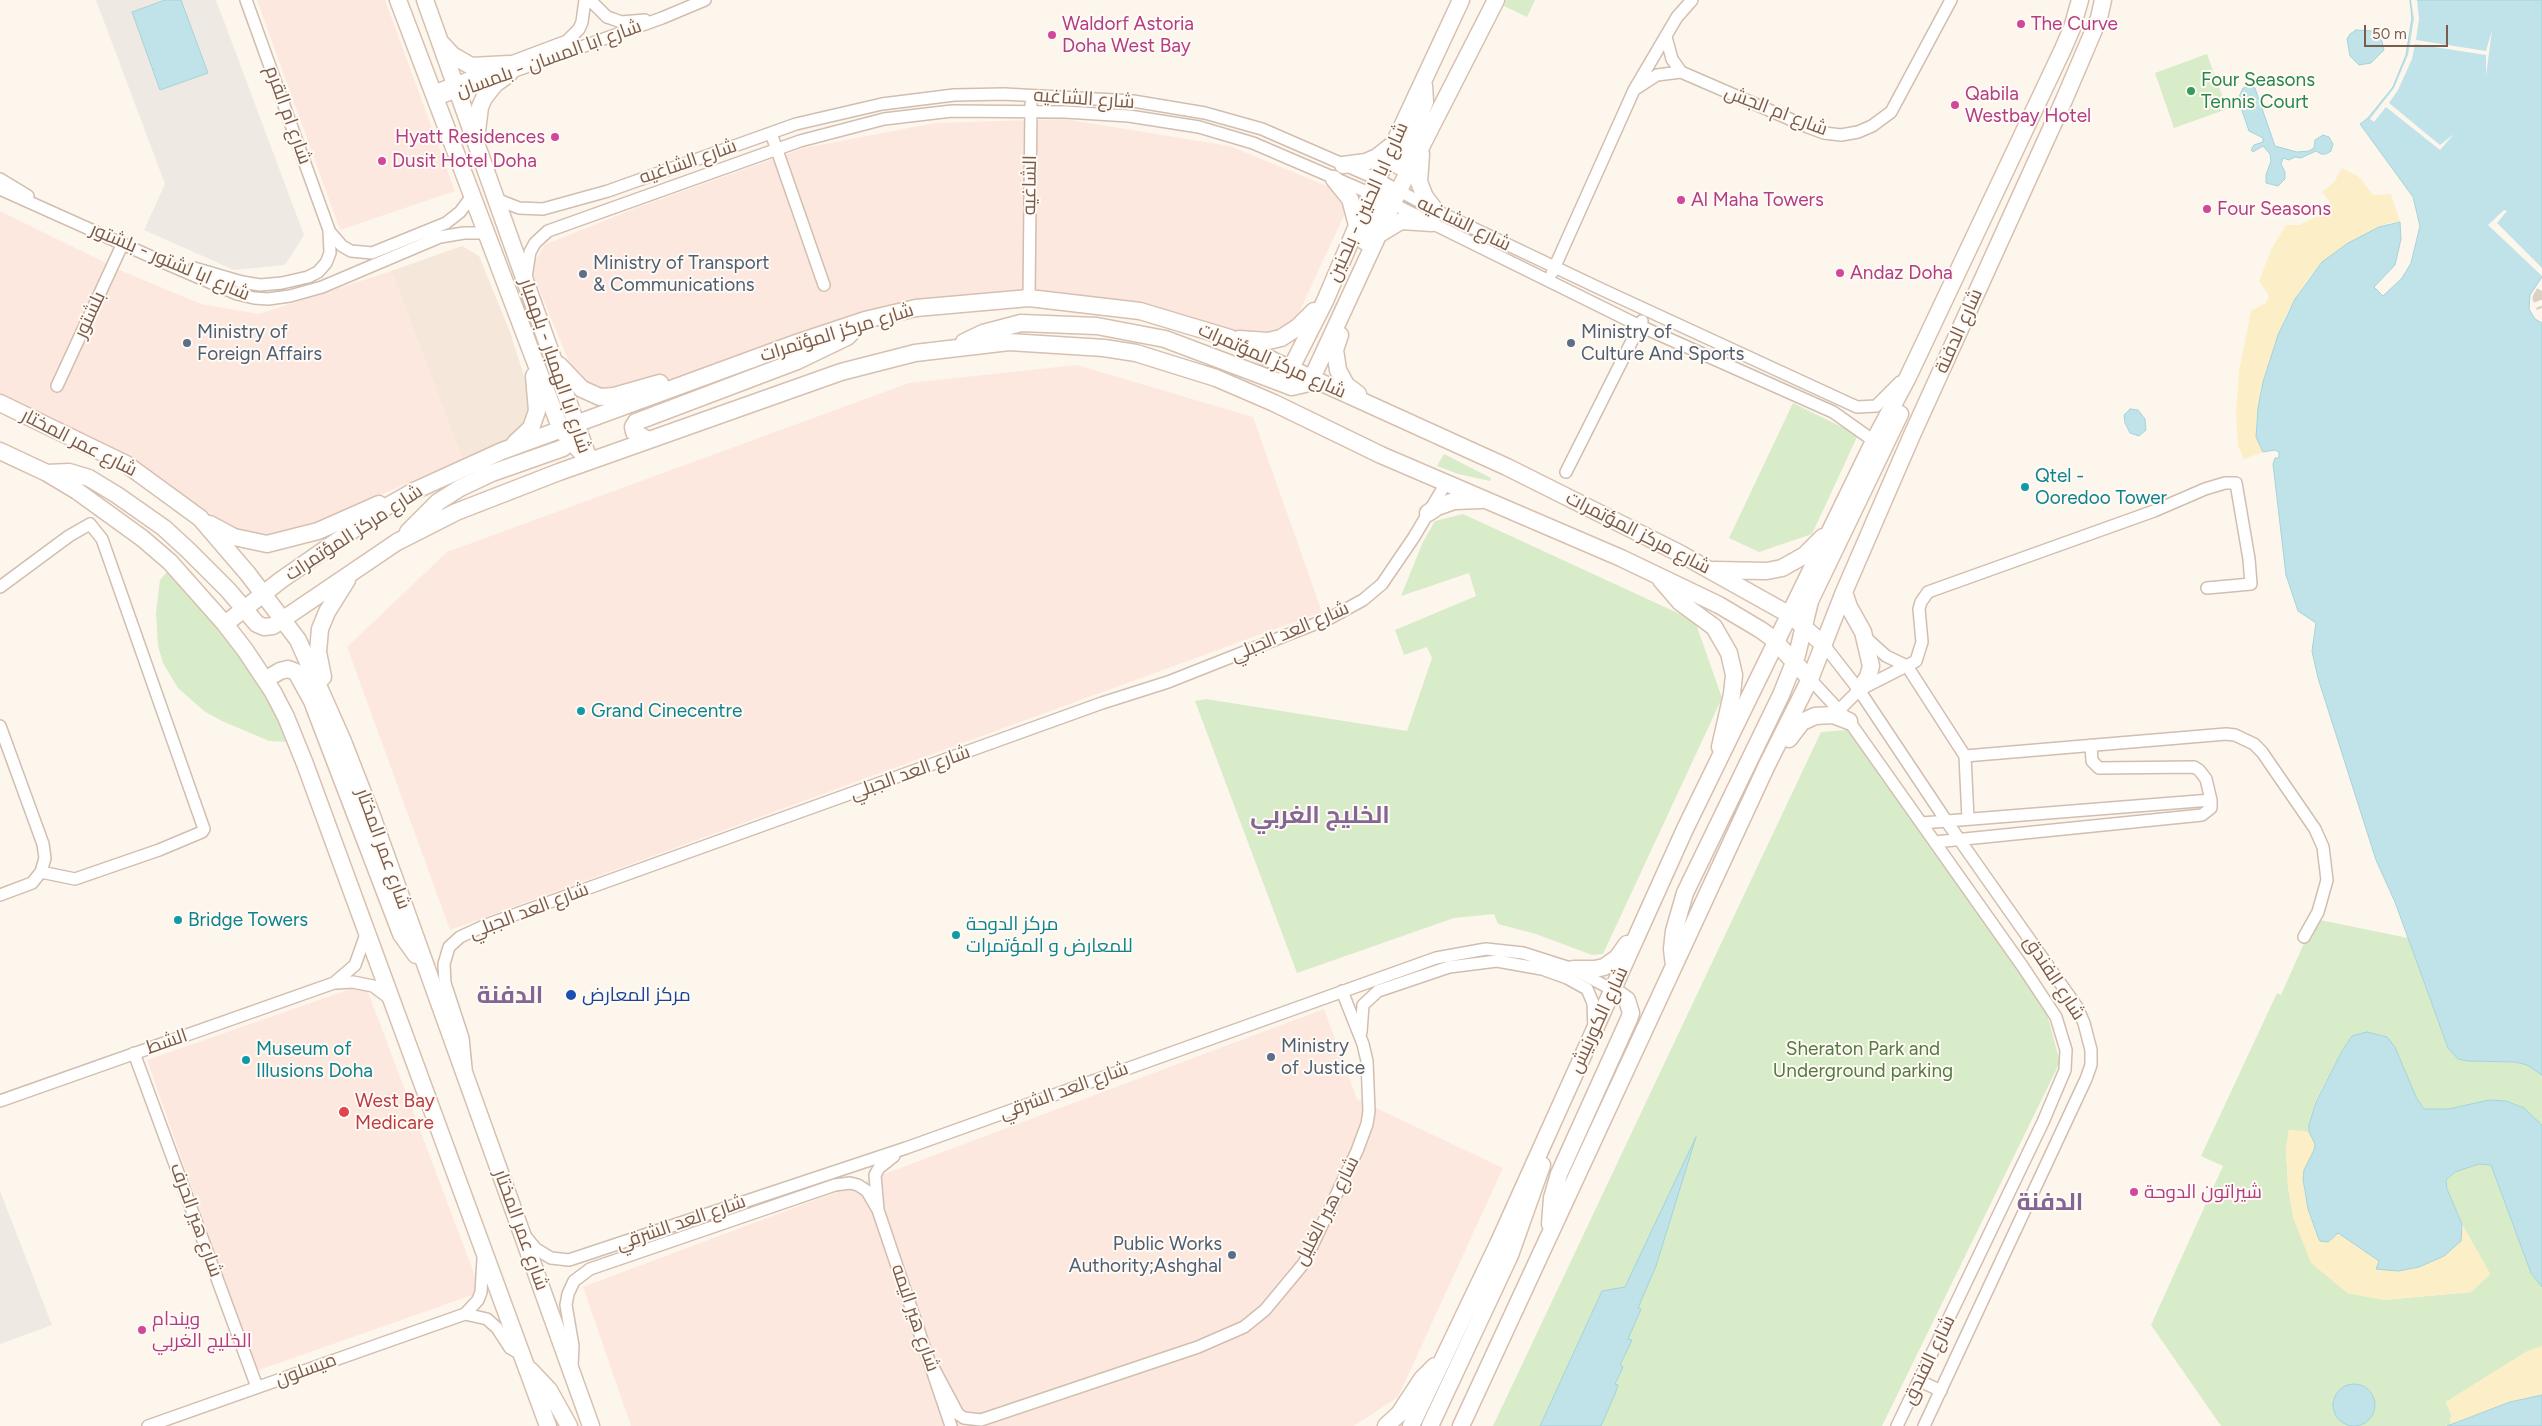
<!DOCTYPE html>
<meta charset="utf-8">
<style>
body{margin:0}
#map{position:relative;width:2542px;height:1426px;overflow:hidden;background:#fdf6ec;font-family:Figtree,sans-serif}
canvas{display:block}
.scale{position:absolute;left:2364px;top:25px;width:84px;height:22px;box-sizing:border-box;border:2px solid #7a5c4d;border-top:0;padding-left:6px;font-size:15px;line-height:18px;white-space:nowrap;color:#7a5c4d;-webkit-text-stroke:4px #fffaf3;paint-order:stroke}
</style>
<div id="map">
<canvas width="2542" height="1426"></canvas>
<div class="scale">50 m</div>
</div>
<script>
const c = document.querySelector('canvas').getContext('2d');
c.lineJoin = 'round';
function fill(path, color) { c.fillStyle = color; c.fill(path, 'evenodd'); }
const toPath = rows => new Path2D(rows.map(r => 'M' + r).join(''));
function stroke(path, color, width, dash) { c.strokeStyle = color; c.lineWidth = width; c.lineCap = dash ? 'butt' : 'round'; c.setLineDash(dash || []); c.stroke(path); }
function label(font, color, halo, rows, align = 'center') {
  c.font = font + ' Figtree,Cairo,sans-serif'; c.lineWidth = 4; c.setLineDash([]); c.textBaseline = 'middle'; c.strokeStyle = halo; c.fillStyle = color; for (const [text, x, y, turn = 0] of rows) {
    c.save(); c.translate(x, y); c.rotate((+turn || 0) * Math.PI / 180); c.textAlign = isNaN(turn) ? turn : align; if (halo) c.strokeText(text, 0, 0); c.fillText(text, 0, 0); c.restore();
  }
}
fill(toPath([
 [462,246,479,256,510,332,531,398,527,416,512,439,462,459,391,271]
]), '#f5e8da');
fill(toPath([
 [257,0,385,0,455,191,340,230],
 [1064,119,1230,146,1329,187,1346,211,1296,319,1264,339,1177,317,962,297,689,377,613,392,579,386,531,270,544,245,636,208,804,148,935,123],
 [0,211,122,271,201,304,259,314,391,271,462,459,311,526,254,539,218,517,0,405],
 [1077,365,1253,417,1322,612,450,930,347,647,447,552,909,383],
 [365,984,481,1292,256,1371,147,1060],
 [1324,1009,1357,1099,1503,1168,1398,1397,1354,1426,631,1426,583,1287]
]), '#fde8e0');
fill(toPath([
 [96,0,216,0,304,235,285,265,234,270,144,230,165,184],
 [0,1191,52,1325,0,1344]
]), '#efe9e4');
fill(toPath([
 [1506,0,1535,0,1527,17,1504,6],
 [2207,54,2227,109,2174,128,2155,73],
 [1793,403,1858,435,1812,534,1759,552,1729,538],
 [1444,454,1491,478,1490,481,1458,474,1437,466],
 [1463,514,1695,621,1722,698,1603,954,1592,955,1536,934,1498,924,1494,914,1454,918,1297,973,1195,701,1206,699,1407,731,1432,658,1427,647,1404,655,1395,630,1476,596,1469,573,1401,596,1423,542,1435,521],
 [167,572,221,628,268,699,288,742,269,741,222,721,204,711,178,688,163,663,158,646,156,613,160,580],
 [1847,730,2046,1010,2060,1062,1882,1426,1493,1426,1821,732],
 [2320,920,2408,938,2448,1048,2458,1059,2468,1061,2515,1062,2527,1065,2542,1075,2542,1125,2524,1108,2506,1101,2489,1100,2449,1109,2424,1109,2416,1097,2395,1047,2387,1038,2377,1034,2352,1036,2342,1051,2315,1102,2309,1132,2289,1130,2286,1149,2288,1187,2294,1220,2383,1300,2471,1292,2490,1274,2462,1224,2447,1189,2446,1180,2455,1172,2479,1164,2491,1165,2531,1273,2542,1287,2542,1346,2526,1352,2446,1402,2451,1414,2450,1425,2447,1426,2221,1426,2151,1325,2223,1166,2201,1156,2277,993,2281,995,2305,941]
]), '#d8ecc9');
fill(toPath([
 [2342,168,2359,177,2373,195,2391,194,2400,222,2388,223,2348,243,2324,261,2306,281,2286,314,2263,382,2256,426,2256,437,2263,452,2244,459,2238,446,2236,413,2239,371,2251,311,2266,303,2269,296,2259,281,2272,248,2286,225,2299,225,2318,216,2330,202,2322,192,2334,182],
 [2289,1130,2309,1132,2315,1144,2314,1150,2304,1170,2304,1189,2310,1217,2320,1241,2331,1240,2337,1233,2379,1261,2376,1269,2461,1241,2462,1224,2490,1274,2471,1292,2383,1300,2347,1293,2311,1263,2294,1220,2288,1187,2286,1149],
 [2542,1346,2542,1395,2510,1402,2450,1425,2451,1414,2446,1402,2526,1352]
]), '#fcefc7');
const water = toPath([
 [165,0,181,0,208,73,160,90,132,12,165,0],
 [2410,0,2542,0,2542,277,2530,295,2529,309,2535,319,2542,323,2542,1075,2527,1065,2515,1062,2468,1061,2458,1059,2448,1048,2395,902,2376,860,2318,678,2312,651,2316,623,2298,611,2286,575,2273,464,2275,458,2279,458,2279,452,2275,450,2263,452,2256,437,2258,408,2263,382,2278,335,2295,299,2322,262,2348,243,2379,227,2400,222,2401,239,2395,265,2374,287,2383,296,2402,278,2411,263,2420,226,2413,197,2360,124,2368,118,2393,87,2406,55,2412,18,2410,0],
 [2356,30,2374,31,2382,41,2384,50,2371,63,2359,65,2350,56,2347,39,2350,34,2356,30],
 [2251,87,2255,88,2275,146,2297,152,2309,151,2314,148,2315,140,2323,135,2329,137,2333,144,2331,151,2326,154,2321,154,2316,151,2301,158,2295,157,2289,160,2283,158,2281,164,2285,172,2285,179,2278,186,2266,183,2266,175,2271,161,2270,154,2263,146,2253,152,2251,150,2254,145,2263,142,2263,138,2249,131,2238,99,2243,88,2251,87],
 [2130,409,2138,410,2145,419,2146,430,2139,436,2130,433,2125,423,2124,415,2130,409],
 [2367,1032,2387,1037,2395,1047,2416,1097,2424,1109,2449,1109,2489,1100,2506,1101,2524,1108,2542,1125,2542,1287,2531,1273,2491,1165,2479,1164,2455,1172,2446,1180,2447,1189,2462,1224,2461,1241,2444,1256,2419,1267,2398,1271,2376,1269,2379,1261,2338,1233,2328,1242,2320,1241,2318,1237,2308,1209,2303,1179,2304,1170,2314,1150,2315,1144,2309,1132,2309,1125,2316,1102,2342,1051,2352,1036,2367,1032],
 [1696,1137,1656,1266,1638,1308,1641,1309,1628,1339,1632,1340,1620,1365,1623,1367,1615,1384,1618,1385,1615,1394,1601,1426,1540,1426,1602,1291,1625,1287,1696,1137],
 '2333 1405a21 21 0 1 1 42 0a21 21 0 1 1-42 0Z',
 [2542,1395,2542,1426,2447,1426,2510,1402,2542,1395]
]);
fill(water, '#bfe3e8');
stroke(water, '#a5d3da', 1);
fill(toPath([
 [2411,0,2417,0,2419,19,2416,40,2486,51,2492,30,2486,76,2486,55,2415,44,2412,59,2398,90,2389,103,2440,145,2454,134,2440,150,2386,107,2374,122,2370,119,2394,88,2408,55,2414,19],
 [2504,210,2507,211,2497,223,2542,268,2542,276,2488,225]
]), '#fdf6ec');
stroke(toPath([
 [2542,291,2538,298,2542,308]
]), '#dcd0c4', 11, [11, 5.5]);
const street = toPath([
 [590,0,607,17,613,19,621,22,645,20],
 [1666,37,1672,59,1681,72,1808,127,1824,133,1841,135,1858,132,1872,126,1891,112,1951,0],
 [1637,88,1657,75,1681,72],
 [434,91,567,41,579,29,582,22,585,0],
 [437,99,662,18,705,0],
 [771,133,824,285],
 [0,179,28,196],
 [0,189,165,263,237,294,254,298,268,299,290,296,322,287,440,237,464,233,485,233],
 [496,199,519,208,543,209,608,191,796,124,882,104,954,95,1004,94,1133,101,1205,113,1262,129,1377,179,1435,210,1603,290,1857,407,1876,406,1900,382],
 [330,232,342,246,351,251,372,253,446,223,460,212,472,196],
 [194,268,242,282,260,285,282,283,308,277,318,272,326,263,330,253,329,230,246,0],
 [1552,273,1634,90,1677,17,1692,0],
 [526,277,530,252,535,243,548,231,800,141,884,119,952,111,1065,112,1129,116,1199,127,1253,143,1381,198,1640,326,1833,412,1874,441],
 [1029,298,1031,104],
 [57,386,123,243],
 [1566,472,1642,321],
 [0,587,69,536,90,524,102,539,204,829,202,832,159,850,75,879,41,872],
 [1865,637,1886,656,1907,666,1965,756,2226,734,2235,735,2254,744,2262,752,2315,829,2323,847,2327,880,2318,912,2304,937],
 [1824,645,1859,690,1947,822,2077,1007,2084,1023,2091,1050,2091,1065,2086,1079,1924,1426],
 [1810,679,1849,721,2023,967,2056,1017,2066,1050,2065,1070,2043,1122,1897,1426],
 [1840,709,1859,690,1916,661,1922,642,1919,609,1921,602,1928,592,2154,511,2205,489,2225,483,2236,483,2249,559,2251,584,2207,588],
 [0,726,43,844,45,858,41,872,32,883,0,895],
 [2091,745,2092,761,2099,768,2194,767,2199,770,2206,779,2211,800],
 [1965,756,1968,819],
 [1922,823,2211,800,2211,808,2202,815,1935,842],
 [336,983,353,982,373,986,389,998],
 [1361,1032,1363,1005,1378,991,1449,967,1497,961,1542,969,1567,978,1587,989,1593,1003,1594,1029],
 [134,1053,257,1387],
 [466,1068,463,1038,445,983,444,964,449,947,460,937,486,925,755,828,1102,703,1168,682,1330,618,1363,600,1382,584,1414,537,1446,483],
 [0,1101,334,983,355,965,366,934],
 [894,1156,879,1168,875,1175,878,1210,951,1426],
 [526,1237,536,1249,551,1258,569,1260,906,1148,1436,958,1486,949,1523,953,1573,969,1613,990],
 [465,1314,478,1300,481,1292,483,1259],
 [572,1366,573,1346,566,1305,568,1294,574,1281,590,1269,835,1185,850,1183,858,1185,867,1191,878,1210],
 [933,1367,958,1414,964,1418,981,1420,1198,1347,1244,1327,1265,1310,1304,1263,1357,1151,1367,1124,1369,1111,1367,1061,1363,1044,1342,991],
 [1920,1381,1941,1391],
 [148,1426,465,1314,487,1319,497,1328,510,1348,522,1355]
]);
const secondary = toPath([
 [398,0,561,430,589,461],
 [425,0,588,457],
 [442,44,452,55,471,66,509,64],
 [476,139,480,107,484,98,495,84,509,74],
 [1421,154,1419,182,1425,197,1435,210],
 [1343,165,1366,162,1377,157,1391,146],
 [1399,166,1425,102,1424,85],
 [1334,179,1350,199,1357,225],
 [1378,235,1401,221,1432,223],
 [1364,241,1381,198,1381,186,1377,179],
 [1340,335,1335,350,1338,370,1346,385,1358,394],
 [1239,339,1268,341,1281,338,1298,327,1314,311],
 [964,342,983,333,1021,323,1097,326,1165,339,1292,387,1305,384,1312,378,1398,192,1496,0],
 [559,365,582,389,600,397,614,396,660,383],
 [1286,378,1325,301,1371,193,1461,0],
 [0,403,126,464,200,518,248,574,298,640,342,739,372,816,591,1426],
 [648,440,634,432,633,427,636,422,797,361,847,337,854,330],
 [515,443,531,428,537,411,534,376],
 [0,451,47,473,77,491,142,538,170,562,225,624,245,650,273,692,286,717,305,764,548,1426],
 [47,473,69,472,89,478,117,495,164,528,189,551,228,590,257,624,264,627,273,626,397,542,456,512,559,472,841,372,915,353,1009,342,1104,348,1136,353,1216,378,1274,403,1381,455,1621,558,1719,605,1761,630,1772,638,1810,679],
 [1428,513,1437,507,1454,501,1481,500],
 [210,524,234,537,267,544,318,531,379,504],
 [408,532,438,502,460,488,492,473,563,448,570,442,574,434],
 [1714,570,1767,571,1782,568,1805,555,1823,537],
 [1661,580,1680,602,1714,627,1729,653,1734,675,1732,694,1720,747],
 [1844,592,1849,607,1863,632,1871,666,1868,677,1859,690],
 [225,624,281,580,386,507,414,491,502,451,799,342,865,320,916,308,1029,298,1140,311,1230,338,1276,362,1507,467,1679,553,1790,615,1824,645],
 [323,677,318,652,320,629,327,612,347,580],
 [265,680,280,671,288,669,296,672,312,701,401,934,416,955],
 [1789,739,1802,722,1815,716,1833,715,1849,721],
 [1674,966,1672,949,1674,931,1685,893,1781,695,1797,655,1810,601,1900,414],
 [1573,969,1595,969,1604,967,1617,958,1627,944],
 [1550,1224,1552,1198,1559,1174,1629,1019,1631,1013,1627,1000,1613,990],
 [530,1370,549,1390,569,1426],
 [1386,1426,1399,1414,1422,1379,1435,1366],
 [1411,1426,1498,1244,1685,829,1874,441,1908,377,2063,49,2072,28,2080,0],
 [1430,1426,1510,1255,1542,1165],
 [1461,1426,1767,765,1810,679,1844,592,1912,435,2064,100,2099,18,2103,0]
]);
stroke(street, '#d1beb0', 14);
stroke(secondary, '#d6c0b0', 19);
stroke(street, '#fff', 11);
stroke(secondary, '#fff', 16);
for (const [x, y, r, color] of [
 [2021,24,5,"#d1479c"],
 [1052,35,5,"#d1479c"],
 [2191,91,5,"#2e9e5b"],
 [1955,105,5,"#d1479c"],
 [555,137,5,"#d1479c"],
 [382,161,5,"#d1479c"],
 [1681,200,5,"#d1479c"],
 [2207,209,5,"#d1479c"],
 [1840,273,5,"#d1479c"],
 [583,274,5,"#5c6f8a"],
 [187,343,5,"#5c6f8a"],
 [1571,343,5,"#5c6f8a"],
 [2025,487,5,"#0f9aa8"],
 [581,711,5,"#0f9aa8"],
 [178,920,5,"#0f9aa8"],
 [956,935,5,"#0f9aa8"],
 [571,995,6,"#1a4fb4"],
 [1271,1057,5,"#5c6f8a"],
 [246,1060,5,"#0f9aa8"],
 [344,1112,6,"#e0444e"],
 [2134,1192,5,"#d1479c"],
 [1232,1255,5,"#5c6f8a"],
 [142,1330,5,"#d1479c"]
]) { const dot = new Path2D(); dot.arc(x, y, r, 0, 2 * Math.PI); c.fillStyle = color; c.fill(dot); stroke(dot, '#fffaf3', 2); }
label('19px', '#b23c85', '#fffaf3', [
 ["Waldorf Astoria",1062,24],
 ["Doha West Bay",1062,46],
 ["The Curve",2031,24],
 ["Qabila",1965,94],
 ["Westbay Hotel",1965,116],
 ["Hyatt Residences",545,137,"right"],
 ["Dusit Hotel Doha",392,161],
 ["Al Maha Towers",1691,200],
 ["Four Seasons",2217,209],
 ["Andaz Doha",1850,273],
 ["شيراتون الدوحة",2144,1192],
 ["ويندام",152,1319],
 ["الخليج الغربي",152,1341]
], 'left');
label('19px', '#7a5c4d', '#fffaf3', [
 ["شارع ابا المسان - بلمسان",549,59,-20],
 ["شارع الشاغيه",1084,99,4],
 ["شارع ام الجش",1776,111,21],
 ["شارع ام القرم",288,115,70],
 ["شارع الشاغيه",688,162,-19],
 ["الشاغيه",1030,185,-89],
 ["شارع ابا الحنين - بلحنين",1368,202,-66],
 ["شارع الشاغيه",1464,224,26],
 ["شارع ابا لشتور - بلشتور",170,262,23],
 ["بلشتور",90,315,-65],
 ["شارع الدفنة",1959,331,-66],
 ["شارع مركز المؤتمرات",837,333,-17],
 ["شارع مركز المؤتمرات",1272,361,24],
 ["شارع ابا الهمبار - بلهمبار",555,366,71],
 ["شارع عمر المختار",79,443,27],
 ["شارع مركز المؤتمرات",354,533,-33],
 ["شارع مركز المؤتمرات",1638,533,27],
 ["شارع العد الجبلي",1290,632,-23],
 ["شارع العد الجبلي",910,773,-20],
 ["شارع عمر المختار",383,849,70],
 ["شارع العد الجبلي",529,911,-21],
 ["شارع الفندق",2054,978,57],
 ["شارع الكورنيش",1599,1020,-65],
 ["الشط",167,1042,-19],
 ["شارع العد الشرقي",1064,1091,-20],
 ["شارع هير الغليل",1327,1211,-63],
 ["شارع هير الحرف",196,1220,70],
 ["شارع العد الشرقي",681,1223,-19],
 ["شارع عمر المختار",521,1230,70],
 ["شارع هير اليمه",915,1318,71],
 ["شارع الفندق",1929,1360,-64],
 ["ميسلون",306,1370,-20]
]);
label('19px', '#27864d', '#fffaf3', [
 ["Four Seasons",2201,80],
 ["Tennis Court",2201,102]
], 'left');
label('19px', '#4e5e75', '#fffaf3', [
 ["Ministry of Transport",593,263],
 ["& Communications",593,285],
 ["Ministry of",197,332],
 ["Foreign Affairs",197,354],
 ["Ministry of",1581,332],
 ["Culture And Sports",1581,354],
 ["Ministry",1281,1046],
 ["of Justice",1281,1068],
 ["Public Works",1222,1244,"right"],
 ["Authority;Ashghal",1222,1266,"right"]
], 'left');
label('19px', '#0d838f', '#fffaf3', [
 ["Qtel -",2035,476],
 ["Ooredoo Tower",2035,498],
 ["Grand Cinecentre",591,711],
 ["Bridge Towers",188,920],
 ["مركز الدوحة",966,924],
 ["للمعارض و المؤتمرات",966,946],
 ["Museum of",256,1049],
 ["Illusions Doha",256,1071]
], 'left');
label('19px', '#164399', '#fffaf3', [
 ["مركز المعارض",582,995]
], 'left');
label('19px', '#537a41', '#fffaf3', [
 ["Sheraton Park and",1863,1049],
 ["Underground parking",1863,1071]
]);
label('19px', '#be3a42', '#fffaf3', [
 ["West Bay",355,1101],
 ["Medicare",355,1123]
], 'left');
label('bold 24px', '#846695', '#fffaf3', [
 ["الخليج الغربي",1320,816],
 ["الدفنة",510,996],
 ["الدفنة",2050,1203]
]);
</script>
